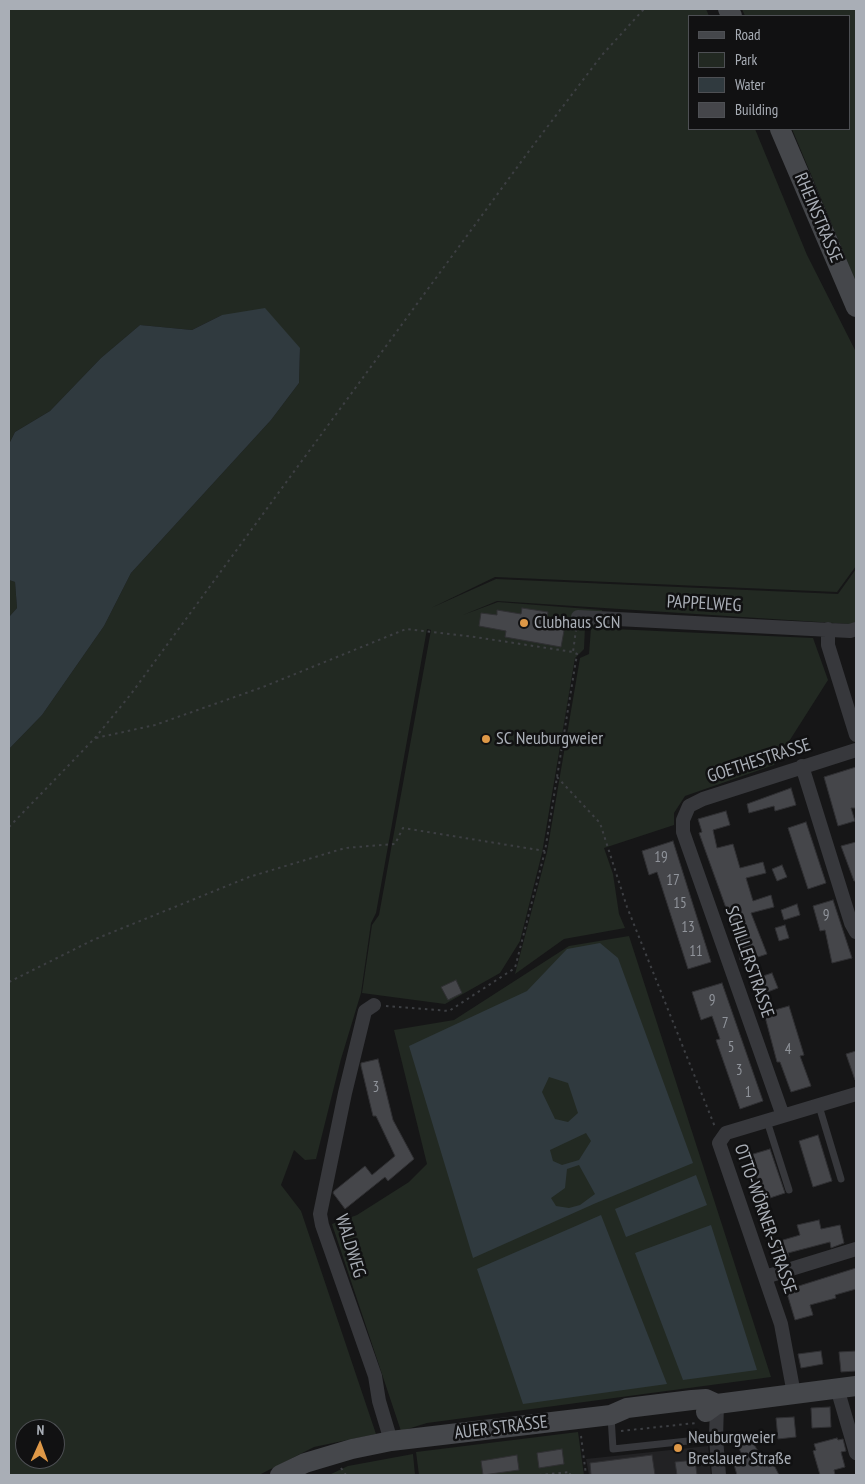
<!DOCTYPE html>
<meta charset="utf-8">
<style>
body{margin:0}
#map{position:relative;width:865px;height:1484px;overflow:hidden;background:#161617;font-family:"PT Sans Narrow",sans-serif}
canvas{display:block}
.frame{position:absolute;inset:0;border:10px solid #a9aeb6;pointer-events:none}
.legend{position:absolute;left:688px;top:15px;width:162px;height:115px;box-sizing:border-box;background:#111112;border:1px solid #4e5054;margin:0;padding:6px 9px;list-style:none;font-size:15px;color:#a9aeb6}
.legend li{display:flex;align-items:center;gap:10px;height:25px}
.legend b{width:25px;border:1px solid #4e5054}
.north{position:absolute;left:15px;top:1419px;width:50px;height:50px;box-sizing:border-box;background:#111112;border:1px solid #4e5054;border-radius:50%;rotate:2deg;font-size:14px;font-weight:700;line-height:20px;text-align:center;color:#a9aeb6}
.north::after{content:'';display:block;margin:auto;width:18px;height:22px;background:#de9847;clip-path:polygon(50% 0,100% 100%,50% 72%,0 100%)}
</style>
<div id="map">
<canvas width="865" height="1484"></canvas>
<div class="frame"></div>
<ul class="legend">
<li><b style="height:6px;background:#45474b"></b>Road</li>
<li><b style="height:14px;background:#222922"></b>Park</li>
<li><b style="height:14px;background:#303a3f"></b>Water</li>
<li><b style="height:14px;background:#45464a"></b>Building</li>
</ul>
<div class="north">N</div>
</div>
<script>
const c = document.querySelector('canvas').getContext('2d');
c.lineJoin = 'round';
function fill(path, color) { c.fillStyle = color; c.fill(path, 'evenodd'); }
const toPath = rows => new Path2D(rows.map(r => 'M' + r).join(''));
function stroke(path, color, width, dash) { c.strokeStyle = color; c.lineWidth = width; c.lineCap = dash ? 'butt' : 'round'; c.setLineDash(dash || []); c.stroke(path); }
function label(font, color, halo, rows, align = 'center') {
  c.font = font + ' "PT Sans Narrow",sans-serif'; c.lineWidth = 5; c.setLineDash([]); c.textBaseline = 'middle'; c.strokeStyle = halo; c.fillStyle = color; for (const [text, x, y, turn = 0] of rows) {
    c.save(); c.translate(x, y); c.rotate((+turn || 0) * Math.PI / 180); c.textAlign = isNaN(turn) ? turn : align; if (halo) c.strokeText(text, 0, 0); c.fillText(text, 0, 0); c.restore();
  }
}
fill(toPath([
 [708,1446,711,1475,589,1475,586,1459]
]), '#222224');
fill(toPath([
 [9,9,706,9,709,16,689,16,689,129,755,129,807,255,856,352,856,566,837,592,495,577,431,608,496,579,838,594,856,569,856,622,849,624,497,601,463,615,498,602,602,610,602,628,585,626,584,649,575,658,542,853,520,941,500,973,445,1004,362,993,372,925,379,915,431,630,427,629,376,913,371,923,361,993,341,1059,316,1159,305,1160,294,1150,281,1185,301,1211,376,1434,314,1447,259,1475,9,1475,9,749,42,715,104,626,131,573,271,420,299,383,300,349,222,315,192,330,140,325,101,358,50,411,15,432,9,444],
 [25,1429,55,1429,55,1459,25,1459],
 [742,9,856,9,856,282,792,129,849,129,849,16,745,16],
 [9,580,15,582,17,608,9,617],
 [591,628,813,638,828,680,774,765,685,796,674,813,674,825,604,848,613,874,619,914,625,928,564,939,515,974,547,852,580,658,589,654],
 [629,936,771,1377,427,1423,401,1431,332,1224,357,1215,409,1182,427,1164,394,1030,454,1020,569,946],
 [578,1432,584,1475,419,1475,416,1452],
 [413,1454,415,1475,329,1475,348,1466]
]), '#222922');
fill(toPath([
 [265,308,300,348,299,383,271,420,131,573,104,626,42,715,9,749,9,617,17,608,15,582,9,580,9,444,15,432,50,411,101,358,140,325,192,330,222,315],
 [600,943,618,958,693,1163,596,1203,473,1258,409,1046,527,991,567,949],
 [549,1077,568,1083,578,1113,568,1122,555,1119,542,1092],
 [586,1133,591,1141,579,1160,562,1165,553,1161,550,1150],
 [579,1165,595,1194,580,1205,569,1208,556,1206,551,1198,565,1188,567,1169],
 [696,1175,707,1205,626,1237,615,1209],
 [601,1215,667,1384,523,1404,477,1269],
 [711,1225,757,1370,683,1380,635,1253]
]), '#303a3f');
const building = toPath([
 [522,608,548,612,546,622,565,625,561,647,505,637,506,631,479,626,481,613,497,615,497,610,521,614,522,608],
 [856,767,856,808,851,808,855,821,838,826,824,777,856,767],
 [791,788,796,805,775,811,774,806,749,813,747,804,791,788],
 [726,811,730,825,713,830,717,848,733,844,740,868,763,862,766,873,746,878,753,901,771,895,774,907,751,913,767,954,743,962,740,960,735,933,699,833,702,832,698,819,726,811],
 [806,822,826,883,808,889,788,828,806,822],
 [673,841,711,962,688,969,657,872,649,875,642,851,673,841],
 [856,842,856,881,854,881,841,846,856,842],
 [782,865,787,877,777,881,772,869,782,865],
 [833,900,852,958,832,963,825,930,820,931,813,906,833,900],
 [797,904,800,915,784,920,781,910,797,904],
 [785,925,789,938,779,941,775,928,785,925],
 [772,973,778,988,757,996,751,980,772,973],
 [456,980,462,993,448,1000,441,987,456,980],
 [722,983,763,1101,740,1109,716,1040,720,1039,712,1016,701,1020,692,992,722,983],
 [789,1006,804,1055,800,1056,811,1086,791,1092,780,1062,777,1062,764,1013,789,1006],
 [856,1051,856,1080,855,1080,846,1054,856,1051],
 [378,1059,393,1120,414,1159,388,1181,385,1177,345,1209,333,1193,334,1191,365,1166,372,1175,395,1156,376,1116,373,1116,361,1066,361,1063,378,1059],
 [818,1135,832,1181,813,1187,799,1141,818,1135],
 [770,1149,785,1193,764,1200,750,1155,770,1149],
 [819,1220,821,1229,840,1225,844,1243,831,1248,830,1242,788,1253,789,1257,779,1260,773,1243,800,1235,797,1225,819,1220],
 [856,1268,856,1289,835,1295,836,1298,810,1305,813,1315,795,1320,786,1290,856,1268],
 [821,1351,823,1364,801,1368,798,1354,821,1351],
 [856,1351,856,1371,841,1372,839,1352,856,1351],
 [830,1407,831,1427,812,1428,811,1408,830,1407],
 [794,1417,796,1437,778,1439,776,1418,794,1417],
 [745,1434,750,1444,753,1443,768,1467,774,1465,779,1475,737,1475,733,1461,743,1456,734,1440,745,1434],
 [837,1438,838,1440,843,1439,846,1451,841,1452,845,1467,834,1470,835,1475,820,1475,813,1451,816,1450,814,1444,837,1438],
 [562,1449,564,1464,539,1468,537,1453,562,1449],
 [517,1455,519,1470,483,1475,481,1461,517,1455],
 [652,1455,655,1475,591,1475,590,1463,652,1455],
 [695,1460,697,1475,677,1475,675,1462,695,1460]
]);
fill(building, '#45464a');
stroke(building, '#303033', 1);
stroke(toPath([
 [96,738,155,725,263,687,406,629,475,637,573,652],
 [557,777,600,823,627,907,715,1127],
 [9,827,95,738,131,694,532,147,602,55,644,9],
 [9,982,93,940,249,877,345,848,395,844,403,828,545,851],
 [386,1006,449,1011,515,968,545,851,577,654,573,652,576,630],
 [621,1431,696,1423],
 [581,1436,586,1475],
 [341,1468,346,1475],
 [539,1475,570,1472,570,1475]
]), '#3d3f43', 2, [2.5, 4]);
stroke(toPath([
 [819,1106,841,1179],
 [767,1121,789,1190],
 [611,1416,613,1449,716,1438]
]), '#37383c', 7);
stroke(toPath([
 [578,617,850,631,856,629],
 [828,629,828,645,856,735],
 [802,766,851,923,856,932],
 [374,1005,365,1011,345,1093,320,1214,322,1225,375,1376,379,1401,391,1441],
 [783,1116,683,832,683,820,689,806,703,799,856,750],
 [765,1277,856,1249],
 [837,1388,856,1453],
 [794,1394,781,1324,719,1143,726,1133,856,1094],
 [717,1404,716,1438,719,1475]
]), '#37383c', 14);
stroke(toPath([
 [728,9,732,16],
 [780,129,856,307],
 [706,1412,717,1404,856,1386],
 [280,1475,305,1463,352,1449,391,1441,611,1415,627,1408,692,1400,706,1399,717,1404]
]), '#45474b', 20);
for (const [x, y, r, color] of [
 [524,623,5,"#de9847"],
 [486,739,5,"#de9847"],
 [678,1448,5,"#de9847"]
]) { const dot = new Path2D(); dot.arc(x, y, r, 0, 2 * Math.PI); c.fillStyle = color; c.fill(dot); stroke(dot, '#111112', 2); }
label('15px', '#90949b', null, [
 ["19",661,858],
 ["17",673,881],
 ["15",680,904],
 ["9",826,916],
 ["13",688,928],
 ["11",696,952],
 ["9",712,1001],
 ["7",725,1024],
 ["5",731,1048],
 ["4",788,1050],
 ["3",739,1071],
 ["3",376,1088],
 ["1",748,1093]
]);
label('18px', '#a9aeb6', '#111112', [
 ["RHEINSTRASSE",818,218,67],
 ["PAPPELWEG",704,604,3],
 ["GOETHESTRASSE",759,761,-18],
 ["SCHILLERSTRASSE",749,962,71],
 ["OTTO-WÖRNER-STRASSE",765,1219,71],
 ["WALDWEG",350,1246,73],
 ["AUER STRASSE",501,1428,-7]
]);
label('18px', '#a9aeb6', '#111112', [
 ["Clubhaus SCN",534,623],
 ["SC Neuburgweier",496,739],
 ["Neuburgweier",688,1438],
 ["Breslauer Straße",688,1459]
], 'left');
</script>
